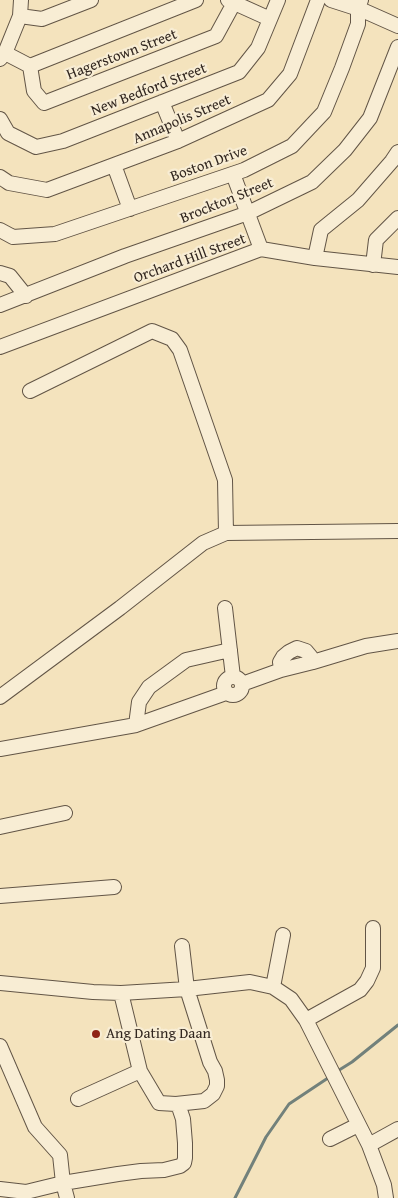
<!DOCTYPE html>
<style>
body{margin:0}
canvas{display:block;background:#f4e3bd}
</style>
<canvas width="398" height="1198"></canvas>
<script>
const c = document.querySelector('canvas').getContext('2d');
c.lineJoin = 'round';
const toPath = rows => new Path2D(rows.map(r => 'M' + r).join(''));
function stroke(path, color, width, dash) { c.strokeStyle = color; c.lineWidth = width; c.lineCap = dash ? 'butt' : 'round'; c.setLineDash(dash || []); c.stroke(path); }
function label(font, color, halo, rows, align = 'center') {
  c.font = font + ' "Gentium Book Plus",serif'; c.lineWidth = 4.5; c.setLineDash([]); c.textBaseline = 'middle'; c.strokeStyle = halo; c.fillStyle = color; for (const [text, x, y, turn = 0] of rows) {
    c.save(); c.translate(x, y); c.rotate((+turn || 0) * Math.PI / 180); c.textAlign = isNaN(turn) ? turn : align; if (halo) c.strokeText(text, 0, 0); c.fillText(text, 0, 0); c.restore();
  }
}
stroke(toPath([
 [336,1072,352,1062,398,1025],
 [235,1198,266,1137,289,1104,331,1076]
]), '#72817b', 3);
const minor = toPath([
 [228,0,270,19],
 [331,0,362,10,398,26],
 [20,16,42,19,91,0],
 [5,53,30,66,196,0],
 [0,59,5,53,20,16,21,0],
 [30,66,34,91,44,103,216,36,234,3],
 [162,102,178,141],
 [0,119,8,133,36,147,63,141,239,72,258,48,278,0],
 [114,165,130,209],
 [233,174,261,249],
 [0,177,9,183,47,190,178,141,268,100,290,74,318,0],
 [0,230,13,237,55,234,244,170,292,146,324,112,342,68,358,24,358,8,361,0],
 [315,258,321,230,358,200,392,161,398,152],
 [373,265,376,240,398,218],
 [0,273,10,276,26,296],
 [0,305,125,256,248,213,312,182,345,150,370,118,398,47],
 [0,347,261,249,315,258,398,267],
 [30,391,152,331,172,339,180,350,225,480,226,533],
 [225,608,233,677],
 [281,670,280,662,283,657,289,652,297,648,306,651,311,657,313,662],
 '224 686a9 9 0 1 1 18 0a9 9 0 1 1-18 0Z',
 [242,684,281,670,313,662,366,646,398,641],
 [0,697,120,608,203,543,226,533,398,531],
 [136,725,139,702,149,687,186,660,230,650],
 [0,749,136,725,226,693],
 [0,827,65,813],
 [0,896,114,887],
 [0,983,93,992,121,993,187,989,250,982,273,987,291,999,306,1020,369,1145,384,1185,386,1198],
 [273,987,283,935],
 [121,993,140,1071,159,1103,176,1104,204,1101,213,1094,217,1086,217,1080,215,1071,210,1062,187,989,182,946],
 [306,1020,360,990,367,981,373,968,373,928],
 [0,1046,35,1127,60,1155,63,1183,67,1198],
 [78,1099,140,1071],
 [330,1139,358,1125],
 [369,1145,398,1129],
 [0,1189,26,1192,63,1183,118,1174,141,1171,164,1170,180,1166,184,1163,185,1158,185,1143,183,1119,178,1104]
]);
stroke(minor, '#625546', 16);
stroke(minor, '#f8edd4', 14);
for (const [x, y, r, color] of [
 [96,1034,5,"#8f2418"]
]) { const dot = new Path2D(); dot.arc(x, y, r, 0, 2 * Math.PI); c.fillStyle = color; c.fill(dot); stroke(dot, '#f8edd4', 2); }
label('15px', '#31261f', '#f8edd4', [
 ["Hagerstown Street",122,55,-21],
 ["New Bedford Street",149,90,-21],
 ["Annapolis Street",182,120,-23],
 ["Boston Drive",209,164,-20],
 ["Brockton Street",227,201,-22],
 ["Orchard Hill Street",190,259,-20]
]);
label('15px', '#31261f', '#f8edd4', [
 ["Ang Dating Daan",106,1034]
], 'left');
</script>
